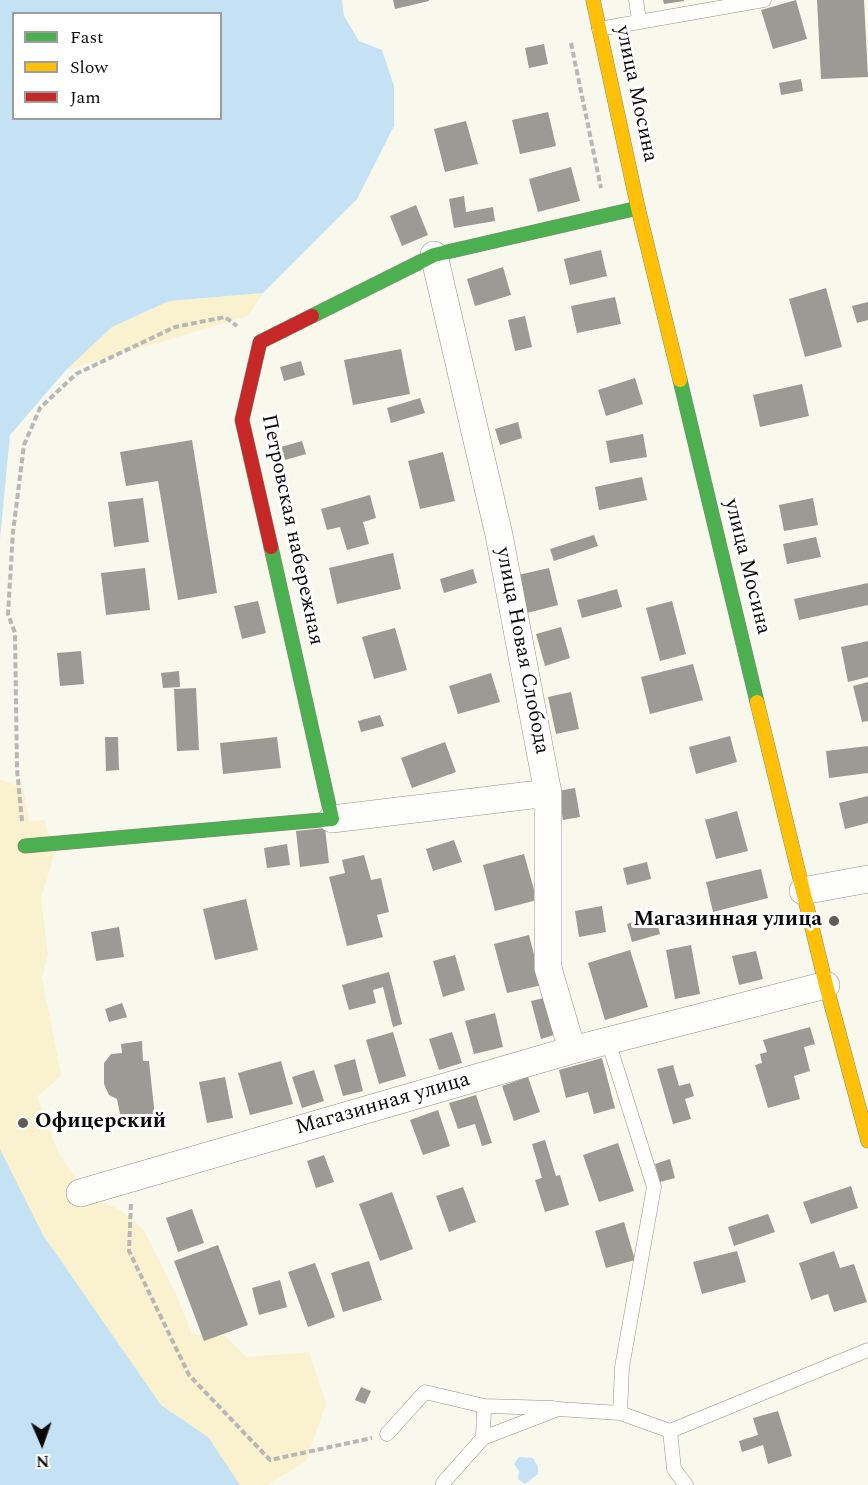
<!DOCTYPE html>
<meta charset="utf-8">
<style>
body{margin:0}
#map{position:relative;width:868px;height:1485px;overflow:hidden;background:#f9f8ed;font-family:Spectral,serif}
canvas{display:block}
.legend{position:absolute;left:12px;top:12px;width:210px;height:108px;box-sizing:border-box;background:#fff;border:2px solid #9d9d9d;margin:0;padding:8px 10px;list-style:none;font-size:18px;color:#0a0a0a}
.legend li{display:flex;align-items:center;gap:12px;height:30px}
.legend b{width:30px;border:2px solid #9d9d9d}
.north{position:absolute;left:12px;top:1413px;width:60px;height:60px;-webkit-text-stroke:4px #fff;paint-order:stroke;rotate:178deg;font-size:16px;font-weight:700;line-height:24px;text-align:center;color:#0a0a0a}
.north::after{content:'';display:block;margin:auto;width:21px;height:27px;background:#0a0a0a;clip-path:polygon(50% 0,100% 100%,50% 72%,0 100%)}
</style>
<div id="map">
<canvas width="868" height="1485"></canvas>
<ul class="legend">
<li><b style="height:8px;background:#4caf50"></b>Fast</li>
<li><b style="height:8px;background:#ffc107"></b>Slow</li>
<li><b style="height:8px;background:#c62828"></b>Jam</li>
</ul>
<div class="north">N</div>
</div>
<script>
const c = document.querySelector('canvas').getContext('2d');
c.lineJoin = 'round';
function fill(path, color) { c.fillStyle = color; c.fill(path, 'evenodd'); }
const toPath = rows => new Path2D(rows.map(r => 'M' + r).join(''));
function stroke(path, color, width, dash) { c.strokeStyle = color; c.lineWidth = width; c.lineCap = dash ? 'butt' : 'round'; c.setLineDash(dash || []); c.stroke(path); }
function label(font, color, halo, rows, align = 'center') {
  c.font = font + ' Spectral,serif'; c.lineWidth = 6; c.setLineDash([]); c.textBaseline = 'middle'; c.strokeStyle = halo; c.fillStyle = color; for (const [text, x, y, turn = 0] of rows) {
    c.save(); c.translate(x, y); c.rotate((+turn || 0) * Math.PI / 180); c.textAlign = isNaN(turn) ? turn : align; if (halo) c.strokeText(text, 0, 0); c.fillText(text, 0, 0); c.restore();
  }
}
fill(toPath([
 [263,293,248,316,66,370,112,327,169,301],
 [0,779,23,788,29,821,44,820,54,855,41,898,48,954,42,977,61,1076,37,1097,58,1152,76,1179,99,1201,121,1210,143,1229,175,1292,192,1334,226,1336,246,1357,309,1352,326,1404,306,1461,268,1485,240,1485,208,1437,161,1405,43,1235,0,1149]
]), '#faf1ce');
fill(toPath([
 [0,0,342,0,344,16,359,41,382,50,394,86,394,126,357,199,263,293,169,301,112,327,66,370,10,435,0,539],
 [14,14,220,14,220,118,14,118],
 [0,1149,43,1235,161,1405,208,1437,240,1485,0,1485],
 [519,1457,533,1458,538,1467,538,1474,525,1484,518,1479,519,1471,514,1464]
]), '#c4e2f3');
fill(toPath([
 [393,0,429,0,429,1,395,9],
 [663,0,684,0,684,1,664,4],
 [796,0,807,39,773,49,761,10],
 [817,0,864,0,868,77,821,79],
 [544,44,548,64,529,68,525,48],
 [801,79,803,91,781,95,779,83],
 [548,112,556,146,520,154,512,120],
 [466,121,478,164,445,172,434,129],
 [571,167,580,201,538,212,529,179],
 [464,196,466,212,493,207,495,221,454,228,449,199],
 [416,205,428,235,402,246,390,216],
 [601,250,607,276,570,285,564,259],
 [503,267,511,295,475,306,467,279],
 [826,288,842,347,805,357,789,299],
 [615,297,621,324,577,333,571,306],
 [868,302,868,320,857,323,852,306],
 [525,316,532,347,515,351,508,320],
 [401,349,410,394,353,405,344,360],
 [301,361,305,375,284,381,280,367],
 [635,378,643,404,606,416,598,390],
 [802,384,809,416,760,427,753,395],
 [420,398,425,413,391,423,387,408],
 [518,422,522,438,500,445,495,429],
 [643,434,647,457,610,463,606,441],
 [192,440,217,593,178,600,158,481,126,486,120,452],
 [302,441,306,454,285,460,281,447],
 [443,452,455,501,420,509,408,461],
 [642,477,647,500,599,510,595,487],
 [370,495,376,518,363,522,369,544,347,550,340,527,327,530,321,509],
 [143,498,149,542,114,547,108,502],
 [813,498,818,525,784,531,779,505],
 [594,535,598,546,554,561,550,549],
 [816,537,821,557,787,564,783,544],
 [393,553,401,589,337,604,329,568],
 [145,568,150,610,106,615,101,573],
 [549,568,558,605,527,613,518,575],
 [473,569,477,583,444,593,440,579],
 [868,583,868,605,799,620,794,599],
 [617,589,622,607,582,618,577,600],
 [258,601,266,633,242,639,234,606],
 [672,601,686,654,660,661,646,608],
 [561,627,570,658,545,666,536,634],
 [395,628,407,670,374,679,362,637],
 [868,641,868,677,848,682,841,647],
 [81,651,84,684,60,686,57,653],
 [693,664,703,700,650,714,641,677],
 [179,671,180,687,163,688,161,673],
 [491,673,500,702,458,714,449,686],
 [868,682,868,721,862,722,853,686],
 [196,688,199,750,177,751,174,689],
 [571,692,579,729,556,734,548,697],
 [380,715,384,726,361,732,358,721],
 [730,736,737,762,696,774,689,747],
 [105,737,118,737,119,770,106,771],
 [277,737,281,768,223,774,220,743],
 [445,742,456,772,412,788,401,758],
 [868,746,868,773,829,778,826,751],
 [575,788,580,817,563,820,558,791],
 [868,796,868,823,845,829,839,803],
 [737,811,748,851,716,859,705,820],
 [325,828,329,863,300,867,296,831],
 [454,840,462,862,433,871,426,849],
 [287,844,290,865,267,868,264,848],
 [524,854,537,900,495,911,483,865],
 [364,855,371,880,381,878,389,912,377,915,383,937,347,946,329,877,345,873,342,860],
 [647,862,651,879,627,885,623,868],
 [761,869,768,898,713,912,706,882],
 [246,899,258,950,215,960,203,909],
 [602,906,606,932,579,937,575,911],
 [655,915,660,934,632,942,627,924],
 [119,927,124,957,96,961,91,932],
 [529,935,542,985,507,993,494,944],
 [691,945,700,994,675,999,666,950],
 [630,950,648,1007,605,1020,588,963],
 [756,951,763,979,739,985,732,956],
 [455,955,465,990,443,997,433,961],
 [389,972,402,1024,393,1027,383,987,373,990,376,1003,349,1010,342,985],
 [544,998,554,1035,541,1039,531,1001],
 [122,1003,127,1017,109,1022,105,1009],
 [495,1013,503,1047,474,1054,465,1021],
 [810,1027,815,1044,804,1047,810,1071,794,1076,800,1099,768,1108,755,1065,762,1063,760,1054,767,1052,763,1040],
 [393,1032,406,1076,379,1084,366,1040],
 [452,1032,462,1063,439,1070,429,1039],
 [142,1041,143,1061,149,1061,155,1117,127,1121,120,1114,117,1099,109,1095,104,1084,104,1063,111,1054,122,1053,121,1044],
 [602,1058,615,1108,594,1114,588,1092,566,1098,559,1070],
 [355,1059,363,1091,343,1096,334,1065],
 [281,1061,293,1104,250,1115,238,1073],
 [673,1065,679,1086,690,1083,694,1096,685,1099,691,1119,673,1124,657,1069],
 [314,1070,324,1101,302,1108,292,1077],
 [225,1077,233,1118,207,1123,199,1082],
 [528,1077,540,1112,514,1121,502,1086],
 [476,1095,492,1143,482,1146,475,1124,458,1129,449,1103],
 [438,1110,450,1146,423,1155,410,1120],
 [545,1140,556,1176,560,1175,569,1205,545,1212,535,1180,542,1178,532,1144],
 [618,1143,634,1191,599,1202,583,1155],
 [324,1155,334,1182,316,1188,307,1161],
 [670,1159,675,1178,660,1182,655,1164],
 [851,1186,858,1208,811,1224,803,1202],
 [463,1187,476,1222,449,1232,436,1196],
 [392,1192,413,1249,380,1261,359,1204],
 [192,1209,204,1243,178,1252,166,1218],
 [768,1214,775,1232,734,1246,728,1227],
 [624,1222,635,1260,606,1268,595,1231],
 [218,1245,248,1325,204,1341,174,1261],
 [737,1251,746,1282,702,1294,693,1262],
 [834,1251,840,1268,854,1264,867,1302,834,1312,828,1294,811,1300,799,1263],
 [369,1261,382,1300,343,1312,331,1273],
 [315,1263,335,1317,308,1327,288,1272],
 [280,1280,287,1307,259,1315,252,1288],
 [361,1387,371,1391,365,1404,355,1400],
 [778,1411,792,1456,768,1464,763,1445,742,1452,739,1441,758,1435,753,1418]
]), '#9c9a94');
const lane = toPath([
 [636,0,639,20],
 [599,29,764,0],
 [608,1041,654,1187,622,1367,620,1413],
 [670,1431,674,1469,686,1485],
 [387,1434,425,1392,484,1406,553,1408],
 [483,1438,484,1406],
 [444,1485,443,1483,483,1438,558,1409,620,1413,670,1431,868,1350]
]);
const street = toPath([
 [434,255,499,535,548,793,548,968,572,1050],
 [332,819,548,793],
 [803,891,868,879],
 [80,1193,572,1050,826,985]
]);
const fast = toPath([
 [312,316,434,255,638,208],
 [680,380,757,702],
 [25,846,332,819,271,547]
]);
const slow = toPath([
 [593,0,638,208,680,380],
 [757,702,826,985,868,1141]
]);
const jam = toPath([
 [271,547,242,420,260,342,312,316]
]);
stroke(lane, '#92918c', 15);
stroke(street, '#92918c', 28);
stroke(fast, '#888883', 15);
stroke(slow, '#888883', 15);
stroke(jam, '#888883', 15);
stroke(toPath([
 [571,43,601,188],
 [22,821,17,769,15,633,8,614,13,532,24,445,40,408,76,374,175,327,225,317,237,326],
 [131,1204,129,1251,189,1375,270,1460,372,1438]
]), '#b7b7b5', 4, [6, 3]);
stroke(lane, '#fefefc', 14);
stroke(street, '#fefefc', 27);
stroke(fast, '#4caf50', 14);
stroke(slow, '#ffc107', 14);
stroke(jam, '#c62828', 14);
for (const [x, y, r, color] of [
 [834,921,6,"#5e5d59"],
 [23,1123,6,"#5e5d59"]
]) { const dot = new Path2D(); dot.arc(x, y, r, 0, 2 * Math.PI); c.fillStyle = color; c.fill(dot); stroke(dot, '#fff', 2); }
label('21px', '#0a0a0a', '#fff', [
 ["улица Мосина",635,94,78],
 ["Петровская набережная",291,530,78],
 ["улица Мосина",746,567,76],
 ["улица Новая Слобода",521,651,79],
 ["Магазинная улица",383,1105,-16]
]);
label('bold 21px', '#0a0a0a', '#fff', [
 ["Магазинная улица",822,921],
 ["Офицерский",35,1123,"left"]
], 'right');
</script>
